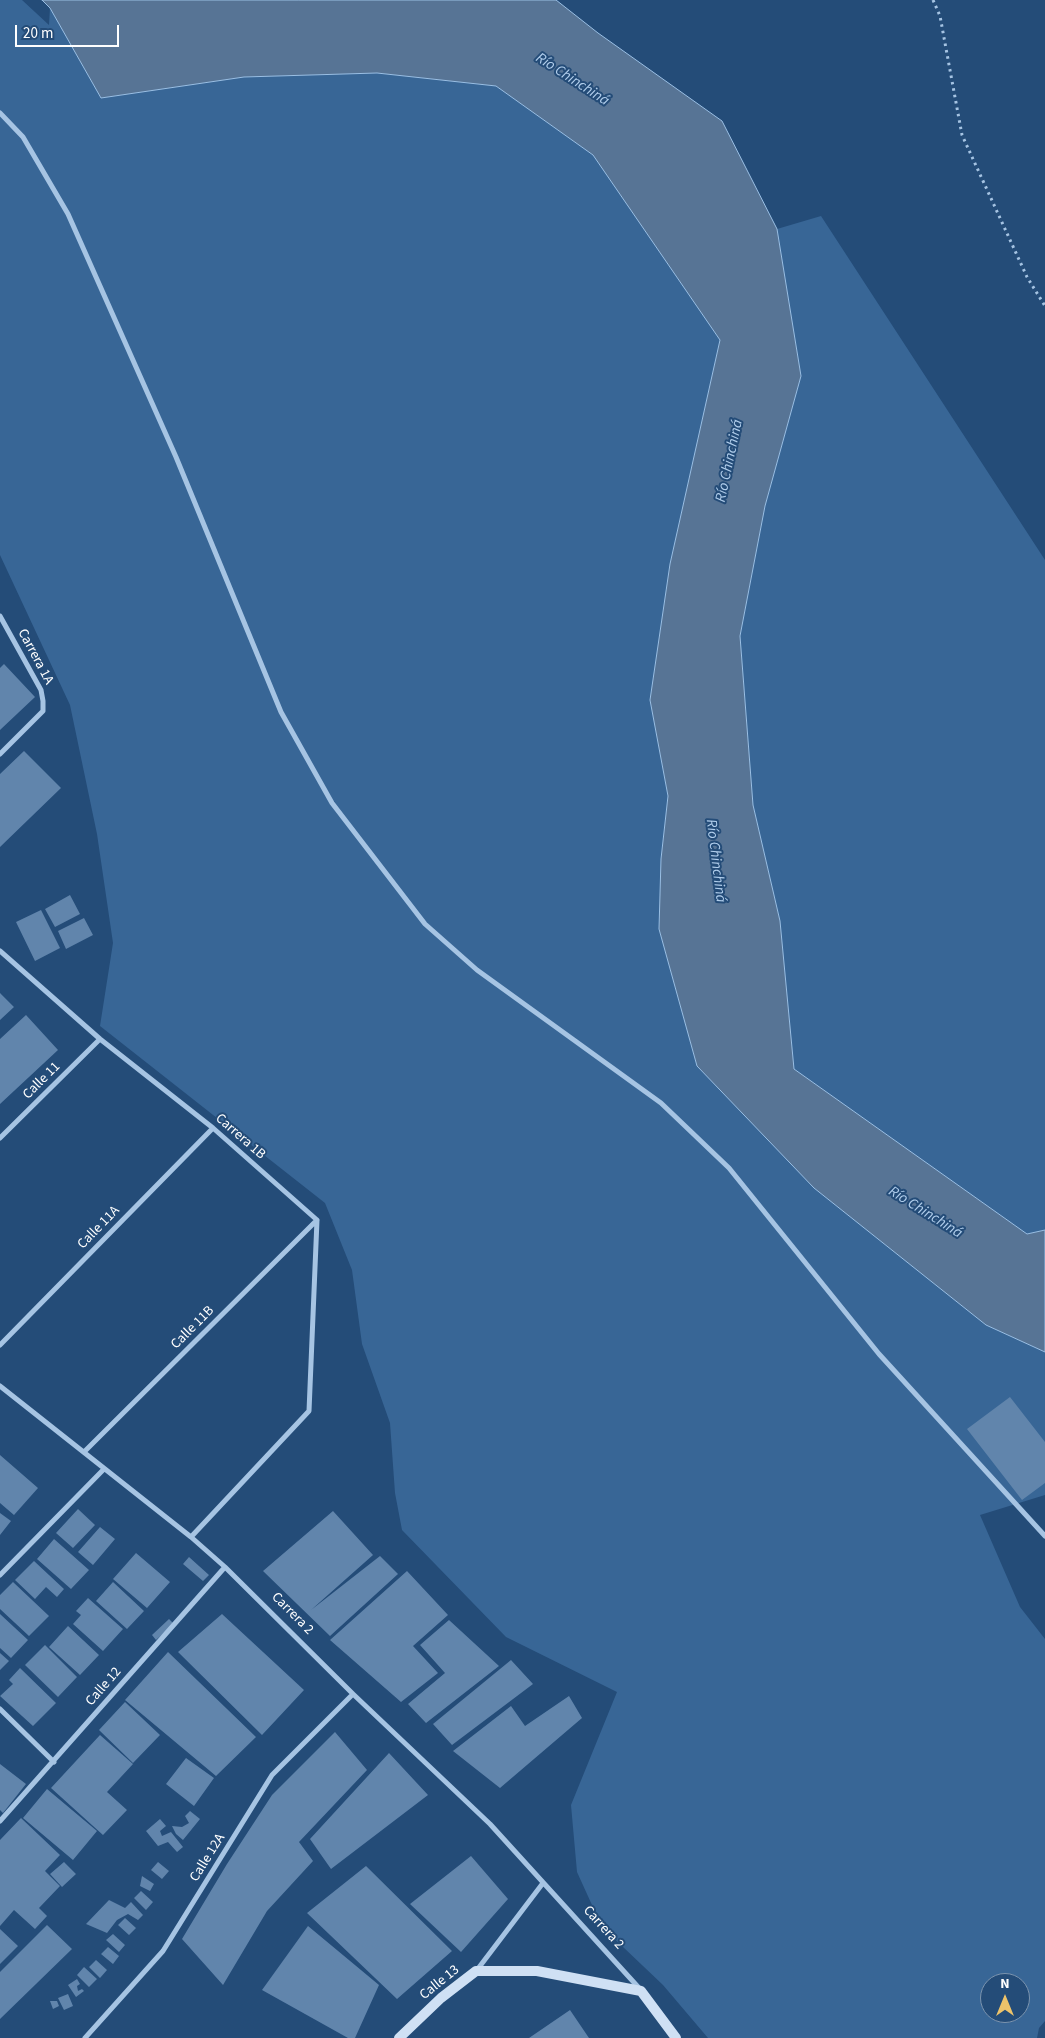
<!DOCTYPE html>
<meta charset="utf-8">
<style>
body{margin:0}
#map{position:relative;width:1045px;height:2038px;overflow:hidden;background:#244c78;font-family:"Source Sans 3",sans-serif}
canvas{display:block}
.north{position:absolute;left:980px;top:1973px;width:50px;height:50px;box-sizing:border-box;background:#244c78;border:1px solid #7c94ae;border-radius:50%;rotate:0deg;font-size:14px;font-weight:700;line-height:20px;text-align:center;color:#fff}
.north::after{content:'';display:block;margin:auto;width:18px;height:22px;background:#edc36a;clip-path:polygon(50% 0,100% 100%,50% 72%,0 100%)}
.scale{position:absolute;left:15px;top:25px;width:104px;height:22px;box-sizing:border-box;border:2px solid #fff;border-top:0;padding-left:6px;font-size:15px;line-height:18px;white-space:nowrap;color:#fff;-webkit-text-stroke:4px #244c78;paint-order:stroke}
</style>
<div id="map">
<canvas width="1045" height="2038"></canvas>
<div class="north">N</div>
<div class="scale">20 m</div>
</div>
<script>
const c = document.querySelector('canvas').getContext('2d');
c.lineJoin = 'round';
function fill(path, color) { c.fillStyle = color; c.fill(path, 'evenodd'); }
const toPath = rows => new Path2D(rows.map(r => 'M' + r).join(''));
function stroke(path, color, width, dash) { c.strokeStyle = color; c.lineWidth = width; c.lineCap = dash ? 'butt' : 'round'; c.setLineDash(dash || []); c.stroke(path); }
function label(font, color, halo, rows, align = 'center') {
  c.font = font + ' "Source Sans 3",sans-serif'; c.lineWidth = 4; c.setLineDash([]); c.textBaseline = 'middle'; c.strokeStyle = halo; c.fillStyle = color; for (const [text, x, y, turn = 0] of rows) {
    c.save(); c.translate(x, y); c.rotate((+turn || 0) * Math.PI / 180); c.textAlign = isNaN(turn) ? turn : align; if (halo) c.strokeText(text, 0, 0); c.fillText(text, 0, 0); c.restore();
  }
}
fill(toPath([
 [0,0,22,0,49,25,50,8,101,98,244,77,377,73,496,86,593,155,720,340,670,564,650,700,668,796,661,859,659,929,697,1066,814,1188,986,1325,1045,1352,1045,1495,980,1515,1020,1607,1045,1639,1045,2021,1039,2028,1037,2038,708,2038,663,1985,602,1927,577,1872,571,1805,617,1692,506,1637,402,1530,395,1493,390,1423,362,1344,352,1270,325,1203,100,1026,113,943,97,834,70,705,0,555],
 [990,1983,1020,1983,1020,2013,990,2013],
 [821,216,1045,560,1045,1230,1027,1234,794,1069,780,921,753,805,740,636,765,506,801,376,777,229]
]), '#386696');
const water = toPath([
 [42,0,556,0,598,33,722,121,777,229,801,376,765,506,740,636,753,805,780,921,794,1069,1027,1234,1045,1230,1045,1352,986,1325,814,1188,697,1066,659,929,661,859,668,796,650,700,670,564,720,340,593,155,496,86,377,73,244,77,101,98,50,8,42,0]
]);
fill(water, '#577495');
stroke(water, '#9abfe4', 1);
fill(toPath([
 [4,664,35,697,0,730,0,668],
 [24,751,61,788,0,847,0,774],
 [70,895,80,914,55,927,45,909],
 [41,910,60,948,35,961,16,922],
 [84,918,93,935,66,949,58,931],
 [0,993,14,1007,0,1020],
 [26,1015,58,1050,0,1104,0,1039],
 [1010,1397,1045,1442,1045,1483,1022,1500,967,1429],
 [0,1455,38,1488,14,1515,0,1503],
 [78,1509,95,1525,73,1548,56,1533],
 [333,1511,373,1555,311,1610,380,1556,398,1574,330,1636,263,1571],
 [0,1513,11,1521,0,1535],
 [100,1527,115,1539,93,1565,78,1552],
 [54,1539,89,1570,71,1589,37,1559],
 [136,1553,170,1582,147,1608,113,1579],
 [189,1557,209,1575,203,1581,183,1564],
 [34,1561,64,1589,57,1597,46,1587,35,1599,15,1580],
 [407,1571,448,1615,413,1646,438,1673,401,1702,330,1640],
 [13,1582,49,1616,29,1636,0,1609,0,1595],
 [113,1582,144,1611,127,1629,96,1601],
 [88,1598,123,1629,103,1651,73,1624,81,1615,76,1611],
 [0,1614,28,1640,11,1658,0,1648],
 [222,1614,304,1690,262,1735,178,1652],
 [169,1619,174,1624,156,1640,152,1635],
 [449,1620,499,1666,426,1723,408,1704,445,1673,420,1645],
 [68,1626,99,1655,80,1675,49,1647],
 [45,1645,77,1677,58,1697,25,1665],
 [168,1652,256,1737,216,1776,125,1700],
 [0,1653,9,1661,0,1670],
 [511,1660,533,1684,452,1745,433,1724],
 [20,1668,56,1703,33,1726,0,1696,13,1684,9,1680],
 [569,1696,582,1718,500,1788,453,1751,511,1706,525,1726],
 [125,1702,160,1735,133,1763,99,1730],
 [335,1732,367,1770,299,1842,313,1861,267,1911,223,1985,182,1939,227,1864,272,1795],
 [100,1735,133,1764,107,1792,127,1810,103,1835,51,1788],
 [389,1753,428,1795,331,1869,310,1839],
 [186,1758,214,1778,194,1806,166,1784],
 [0,1764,26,1784,3,1813,0,1810],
 [47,1789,97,1831,73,1860,23,1818],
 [190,1811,200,1819,183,1840,176,1834,172,1826,182,1827,189,1823,185,1816],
 [21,1818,60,1855,45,1871,60,1886,39,1908,47,1916,35,1929,14,1910,0,1926,0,1840],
 [160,1819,166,1826,160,1831,162,1836,171,1832,183,1847,177,1852,168,1842,158,1846,146,1831],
 [471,1856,508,1899,461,1952,410,1904],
 [64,1862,76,1874,62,1887,50,1874],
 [158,1862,169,1871,162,1879,151,1870],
 [366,1866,452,1951,397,1999,307,1913],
 [142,1876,154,1884,150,1891,140,1886],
 [141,1891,153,1902,146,1910,134,1898],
 [109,1900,125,1908,131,1902,143,1915,138,1920,128,1914,117,1920,107,1933,86,1924],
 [125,1918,136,1928,129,1935,118,1925],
 [47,1925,72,1949,0,2019,0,1972],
 [308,1926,379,1985,355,2038,348,2038,262,1990],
 [0,1929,18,1946,0,1964],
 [113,1934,125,1945,119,1952,106,1940],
 [108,1947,119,1956,113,1964,101,1954],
 [96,1960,107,1970,100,1978,89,1967],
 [84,1967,97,1979,89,1987,77,1975],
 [77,1979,80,1984,77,1986,78,1991,82,1989,84,1991,76,1997,68,1985],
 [68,1994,73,2006,64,2010,58,1998],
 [50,2001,57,2001,59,2006,53,2009],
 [570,2010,589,2038,529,2038]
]), '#6185ac');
stroke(toPath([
 [933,0,940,16,962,135,1027,277,1045,306]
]), '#a6c4e3', 3, [2.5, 4]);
stroke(toPath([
 [0,113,23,137,68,214,176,457,281,712,332,803,425,924,477,970,661,1103,729,1168,879,1354,1045,1536],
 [0,616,41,690,43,701,43,711,0,754],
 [0,951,100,1039,213,1128,317,1220,309,1411,191,1537],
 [0,1138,100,1039],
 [0,1345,213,1128],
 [0,1386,191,1537,225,1567,353,1694,490,1824,639,1988],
 [84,1452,317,1220],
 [0,1575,104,1469],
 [0,1709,54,1762],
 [0,1821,225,1567],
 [477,1970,543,1883],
 [85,2038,163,1951,272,1775,353,1694]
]), '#a6c4e3', 5);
stroke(toPath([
 [399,2038,441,1998,476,1971,537,1971,641,1991,676,2038]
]), '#cfe0f4', 10);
label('14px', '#fff', '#244c78', [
 ["Carrera 1A",35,657,62],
 ["Calle 11",42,1081,-45],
 ["Carrera 1B",240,1137,41],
 ["Calle 11A",99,1228,-46],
 ["Calle 11B",193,1328,-45],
 ["Carrera 2",292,1614,45],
 ["Calle 12",104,1687,-49],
 ["Calle 12A",208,1858,-58],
 ["Carrera 2",603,1928,48],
 ["Calle 13",440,1983,-39]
]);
label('italic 15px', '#b1ceec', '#244c78', [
 ["Río Chinchiná",572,80,33],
 ["Río Chinchiná",730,461,-78],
 ["Río Chinchiná",715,861,83],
 ["Río Chinchiná",925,1213,32]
]);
</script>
